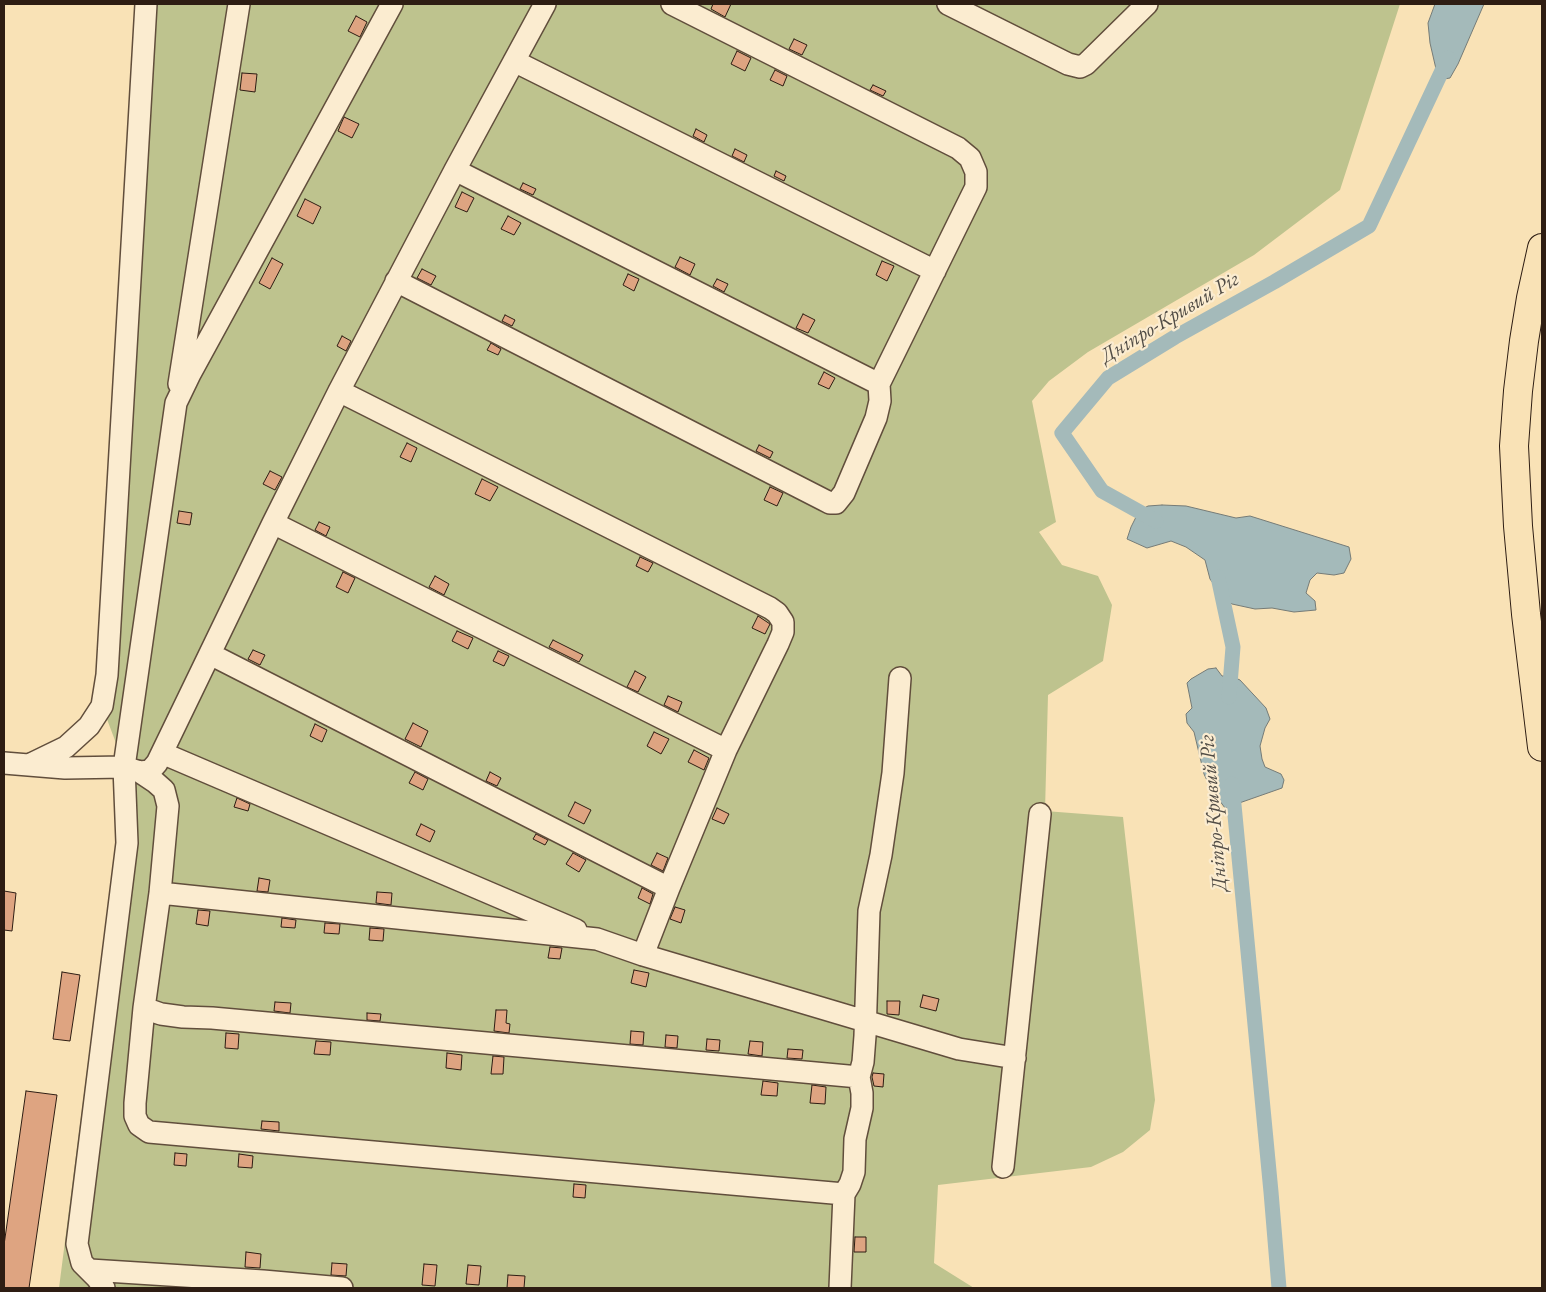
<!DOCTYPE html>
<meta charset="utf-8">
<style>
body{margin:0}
#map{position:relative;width:1546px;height:1292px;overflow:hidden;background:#f9e2b6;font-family:"EB Garamond",serif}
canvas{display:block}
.frame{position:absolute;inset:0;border:5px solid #2e1d13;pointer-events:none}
</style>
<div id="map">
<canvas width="1546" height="1292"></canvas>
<div class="frame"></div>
</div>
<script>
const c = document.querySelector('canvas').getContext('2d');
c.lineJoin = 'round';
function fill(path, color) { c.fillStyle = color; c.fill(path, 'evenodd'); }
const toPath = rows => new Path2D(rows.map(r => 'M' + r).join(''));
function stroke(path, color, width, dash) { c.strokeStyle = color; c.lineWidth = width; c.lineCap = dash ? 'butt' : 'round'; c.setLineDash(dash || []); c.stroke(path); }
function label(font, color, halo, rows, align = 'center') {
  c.font = font + ' "EB Garamond",serif'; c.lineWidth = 4.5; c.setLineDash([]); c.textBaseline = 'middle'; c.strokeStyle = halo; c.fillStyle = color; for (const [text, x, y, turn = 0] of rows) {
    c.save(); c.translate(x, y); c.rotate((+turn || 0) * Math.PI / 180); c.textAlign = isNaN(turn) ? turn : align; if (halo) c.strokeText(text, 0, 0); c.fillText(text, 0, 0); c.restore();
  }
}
fill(toPath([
 [144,4,1400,4,1340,190,1254,255,1088,352,1049,381,1032,401,1056,522,1039,532,1062,565,1098,576,1112,605,1103,661,1048,695,1045,811,1123,817,1155,1100,1150,1130,1123,1152,1091,1167,938,1185,934,1263,974,1288,59,1288,118,828,122,759,102,706]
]), '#bec38e');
const water = toPath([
 [1435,4,1484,4,1458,64,1450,78,1444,79,1436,69,1430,43,1428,23,1435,4],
 [1162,505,1186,506,1236,518,1250,516,1349,547,1351,559,1344,573,1334,575,1317,573,1310,580,1306,593,1315,601,1316,610,1294,612,1272,608,1255,609,1232,604,1222,596,1210,579,1205,560,1186,547,1171,541,1147,548,1127,539,1131,527,1139,511,1148,506,1162,505],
 [1216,668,1222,676,1231,676,1240,680,1266,708,1270,719,1265,728,1260,746,1262,759,1265,767,1281,774,1284,780,1282,788,1225,808,1211,789,1204,774,1194,732,1187,723,1186,714,1192,708,1187,683,1191,679,1208,669,1216,668]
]);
fill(water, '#a4baba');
stroke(water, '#757b77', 1);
stroke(toPath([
 [1156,521,1102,491,1062,433,1108,378,1175,337,1274,282,1369,226,1448,58],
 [1218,577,1233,647,1229,697],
 [1232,784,1271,1192,1279,1288]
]), '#a4baba', 15);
const building = toPath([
 [713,4,731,4,725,17,711,9,713,4],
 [356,16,367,22,360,37,348,31,356,16],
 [794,39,807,45,802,55,789,49,794,39],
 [737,51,751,58,745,71,731,64,737,51],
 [775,70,787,76,783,86,770,80,775,70],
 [242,73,257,74,255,92,240,90,242,73],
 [873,85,886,91,883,96,870,90,873,85],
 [344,117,359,124,352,138,338,131,344,117],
 [696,129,707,135,704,142,693,136,696,129],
 [735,149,747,155,744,162,732,156,735,149],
 [776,171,786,176,784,181,774,176,776,171],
 [523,183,536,189,533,195,520,189,523,183],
 [462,192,474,198,467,212,455,207,462,192],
 [305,199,321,207,313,224,297,216,305,199],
 [508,216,521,223,514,235,501,229,508,216],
 [680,257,695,264,690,275,675,267,680,257],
 [272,258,283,264,270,289,259,283,272,258],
 [882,261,894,266,887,281,876,275,882,261],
 [422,269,436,276,431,285,417,278,422,269],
 [628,274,639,279,634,291,623,285,628,274],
 [717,279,728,284,724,292,713,286,717,279],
 [803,314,815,320,808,333,796,328,803,314],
 [505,315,515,320,512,326,502,321,505,315],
 [342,336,351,341,346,351,337,346,342,336],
 [491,343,501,349,498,355,487,350,491,343],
 [824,372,835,378,829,389,818,384,824,372],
 [407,443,417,448,411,462,400,457,407,443],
 [759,445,773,452,770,458,756,451,759,445],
 [270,471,282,477,275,490,263,484,270,471],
 [482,479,498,487,490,501,475,494,482,479],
 [770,487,783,493,777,506,764,500,770,487],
 [179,511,192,513,190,525,177,523,179,511],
 [319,522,330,527,326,536,315,530,319,522],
 [640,557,653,563,648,572,636,566,640,557],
 [343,572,355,578,348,593,336,587,343,572],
 [435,576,449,584,444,595,429,587,435,576],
 [758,616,770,624,765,634,752,628,758,616],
 [457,631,473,638,468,649,452,641,457,631],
 [553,640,583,655,579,662,549,647,553,640],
 [253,650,265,655,260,665,248,659,253,650],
 [498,651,509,656,504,666,493,661,498,651],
 [635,671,646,677,638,692,627,687,635,671],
 [668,696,682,702,678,712,664,705,668,696],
 [413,723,428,731,421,747,405,739,413,723],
 [315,724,327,730,322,742,310,736,315,724],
 [654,732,669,739,661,754,647,746,654,732],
 [694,750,709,758,704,770,688,762,694,750],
 [415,772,428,779,423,790,409,783,415,772],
 [490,772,501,778,497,786,486,781,490,772],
 [237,798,250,804,248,811,234,807,237,798],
 [575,802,591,810,584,824,568,816,575,802],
 [717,808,729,814,724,824,712,819,717,808],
 [421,824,435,831,430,842,416,835,421,824],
 [536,834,548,840,545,845,533,839,536,834],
 [573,853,586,860,579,872,566,864,573,853],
 [657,853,668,858,663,871,651,865,657,853],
 [259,878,270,880,268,892,257,891,259,878],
 [642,888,653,894,650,904,638,898,642,888],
 [4,891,16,893,12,931,4,930,4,891],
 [377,892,392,893,391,905,376,903,377,892],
 [675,907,685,910,681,923,670,919,675,907],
 [198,910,210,911,208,926,196,924,198,910],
 [282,918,296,920,295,928,281,927,282,918],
 [325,923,340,924,339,934,324,933,325,923],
 [370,928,384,929,383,941,369,940,370,928],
 [550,947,562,948,560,959,548,958,550,947],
 [634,970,649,973,646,987,631,983,634,970],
 [62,972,80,975,70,1041,53,1039,62,972],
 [923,995,939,999,936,1011,920,1007,923,995],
 [887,1001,900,1001,899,1015,887,1014,887,1001],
 [275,1002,291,1003,290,1013,274,1011,275,1002],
 [496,1010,507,1010,506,1023,510,1024,509,1033,494,1031,496,1010],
 [367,1013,381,1014,380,1021,367,1020,367,1013],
 [631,1031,644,1032,643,1045,630,1044,631,1031],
 [226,1033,239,1034,238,1049,225,1048,226,1033],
 [666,1035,678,1036,677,1048,665,1047,666,1035],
 [707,1039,720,1040,719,1051,706,1050,707,1039],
 [316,1041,331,1042,330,1055,314,1054,316,1041],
 [750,1041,763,1042,762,1056,748,1054,750,1041],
 [788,1049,803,1050,802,1059,787,1058,788,1049],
 [447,1053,462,1055,461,1070,446,1068,447,1053],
 [493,1056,504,1057,503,1074,491,1074,493,1056],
 [873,1073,884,1074,883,1087,874,1086,872,1077,873,1073],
 [763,1081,778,1083,777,1096,761,1095,763,1081],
 [812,1085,826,1087,825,1104,810,1103,812,1085],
 [26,1091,57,1095,29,1288,4,1288,4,1245,26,1091],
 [262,1121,279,1122,279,1131,261,1129,262,1121],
 [175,1153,187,1154,186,1166,174,1165,175,1153],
 [239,1154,253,1156,252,1168,238,1167,239,1154],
 [574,1184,586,1185,585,1198,573,1197,574,1184],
 [855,1237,866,1237,866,1252,854,1252,855,1237],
 [246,1252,261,1254,260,1268,245,1267,246,1252],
 [332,1263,347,1264,346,1276,331,1275,332,1263],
 [424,1264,437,1265,435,1286,422,1285,424,1264],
 [468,1265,481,1266,479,1285,466,1284,468,1265],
 [508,1275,525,1276,524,1288,507,1288,508,1275]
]);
fill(building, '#dea481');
stroke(building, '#2e1d13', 1);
const minor = toPath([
 [948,4,1068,64,1080,67,1086,64,1147,4],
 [514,61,935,271],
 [455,170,879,384],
 [396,281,824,500,830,503,836,503,844,493,876,418,880,401,879,384,976,187,976,172,970,158,958,148,672,4],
 [179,384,239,4],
 [339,391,770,608,777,613,783,622,783,632,778,644,726,750,669,888,643,955],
 [273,523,726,750],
 [210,654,669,888],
 [162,753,576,930],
 [4,763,65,768,124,767,140,772,150,771,157,763,273,523,339,391,455,170,545,4],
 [31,764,66,747,89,726,102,706,107,675,146,4],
 [140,772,155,782,164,790,168,806,160,893,144,1008,135,1103,135,1116,139,1125,149,1132,844,1194],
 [160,893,597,939,643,955,959,1049,1015,1058],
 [144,1008,161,1014,183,1017,212,1018,859,1077],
 [1003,1167,1040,814],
 [90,1270,263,1281,342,1288],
 [104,1288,97,1278,82,1263,77,1244,127,843,124,767,176,403,190,374,392,4],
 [840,1288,844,1194,850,1184,854,1172,855,1139,862,1108,862,1093,859,1077,863,1062,865,1036,869,911,881,855,893,773,900,678]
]);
const major = toPath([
 [1542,248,1531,298,1524,341,1518,391,1514,446,1518,526,1526,614,1542,747]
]);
stroke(minor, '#614e3c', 24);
stroke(major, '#2e1d13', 30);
stroke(minor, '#fbecd0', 21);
stroke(major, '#f9e2b6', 28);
label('italic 21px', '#514c45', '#fbecd0', [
 ["Дніпро-Кривий Ріг",1170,318,-31],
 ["Дніпро-Кривий Ріг",1214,813,-95]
]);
</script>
